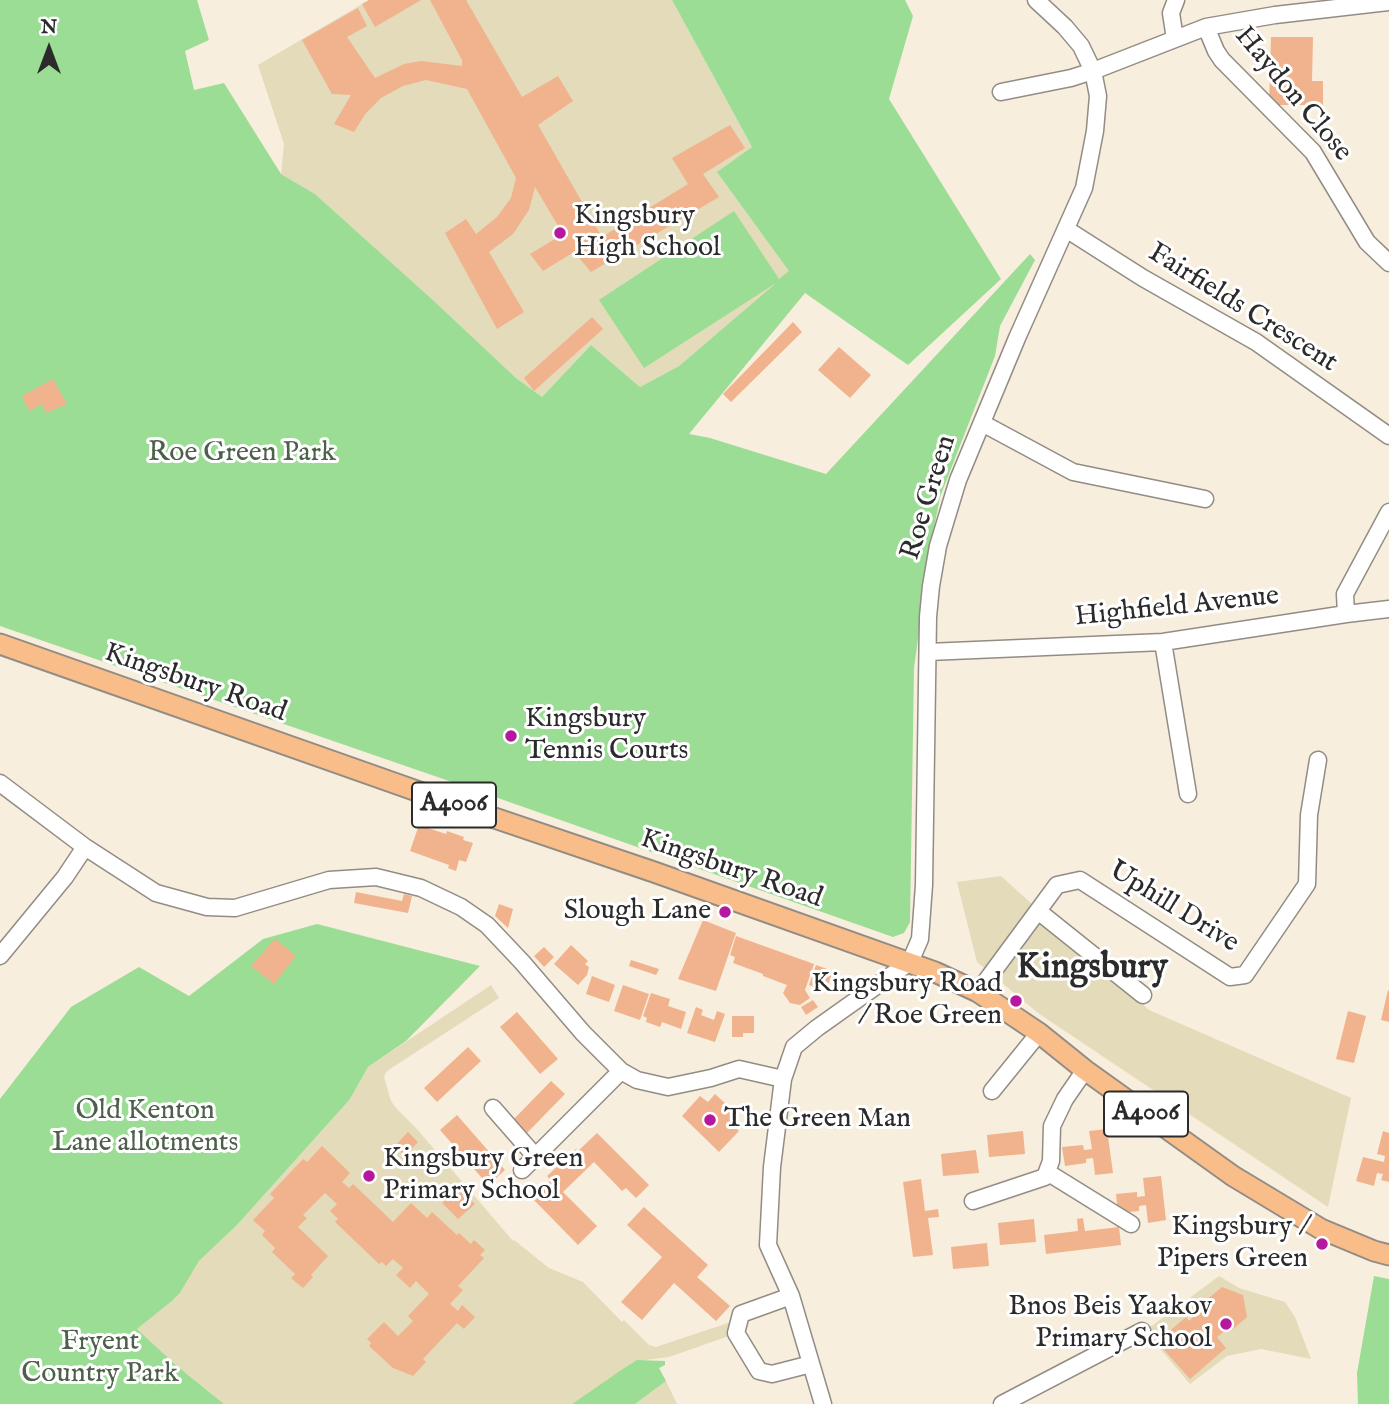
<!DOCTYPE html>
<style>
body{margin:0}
#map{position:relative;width:1389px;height:1404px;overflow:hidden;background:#f8eede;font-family:"IM FELL English",serif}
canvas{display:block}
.north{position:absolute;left:14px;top:14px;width:70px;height:70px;-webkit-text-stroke:5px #fff;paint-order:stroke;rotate:0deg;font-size:19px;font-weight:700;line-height:28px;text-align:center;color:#2b2b2b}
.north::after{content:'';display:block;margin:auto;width:24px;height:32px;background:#2b2b2b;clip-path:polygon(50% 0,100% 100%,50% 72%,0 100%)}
</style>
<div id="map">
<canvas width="1389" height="1404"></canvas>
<div class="north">N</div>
</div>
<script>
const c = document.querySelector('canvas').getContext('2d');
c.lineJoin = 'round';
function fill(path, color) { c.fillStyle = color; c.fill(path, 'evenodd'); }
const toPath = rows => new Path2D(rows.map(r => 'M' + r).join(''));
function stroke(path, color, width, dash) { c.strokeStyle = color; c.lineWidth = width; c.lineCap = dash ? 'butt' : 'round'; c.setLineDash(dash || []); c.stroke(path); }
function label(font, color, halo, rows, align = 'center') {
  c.font = font + ' "IM FELL English",serif'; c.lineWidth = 6; c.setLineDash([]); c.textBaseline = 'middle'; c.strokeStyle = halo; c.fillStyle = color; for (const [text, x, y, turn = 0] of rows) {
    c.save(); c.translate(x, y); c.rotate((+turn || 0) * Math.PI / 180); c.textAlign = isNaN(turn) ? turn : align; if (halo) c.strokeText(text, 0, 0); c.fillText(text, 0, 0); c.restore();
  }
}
fill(toPath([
 [369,0,672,0,752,147,718,172,790,271,679,366,640,387,591,345,542,397,516,378,434,301,315,194,281,174,284,144,258,65],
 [1001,876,1149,1010,1351,1098,1328,1207,1038,1013,977,962,957,882],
 [491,985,499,998,387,1071,384,1077,391,1101,396,1108,416,1128,513,1241,514,1240,549,1268,583,1282,622,1322,624,1320,649,1345,656,1347,740,1319,746,1330,669,1357,637,1361,621,1370,572,1404,224,1404,177,1366,137,1329,172,1301,180,1293,199,1261,237,1225,343,1107,350,1099,368,1067],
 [1219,1276,1239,1288,1285,1302,1295,1317,1311,1359,1261,1349,1227,1356,1190,1384,1145,1331],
 [666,1381,677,1404,635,1404]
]), '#e4dbba');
fill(toPath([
 [0,0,197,0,209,40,185,51,194,90,224,83,281,174,315,194,434,301,516,378,542,397,591,345,640,387,679,366,776,283,644,368,599,300,734,211,779,279,789,271,717,172,752,147,672,0,905,0,913,16,889,99,1001,279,908,365,805,293,689,434,710,438,826,474,1030,254,1035,260,1000,326,995,356,940,497,931,544,914,668,910,922,904,933,893,937,478,791,0,626],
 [317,924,480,966,406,1041,368,1067,350,1099,343,1107,237,1225,199,1261,180,1293,172,1301,137,1329,177,1366,224,1404,0,1404,0,1099,71,1007,139,967,189,996,263,939],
 [1374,1276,1389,1279,1389,1404,1358,1404,1357,1373],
 [637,1360,665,1361,665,1365,659,1368,666,1381,635,1404,572,1404,621,1370]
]), '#9bdd94');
fill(toPath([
 [369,0,421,0,375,27,362,4],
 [430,0,466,0,522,97,558,76,573,101,538,125,602,237,688,184,672,158,730,125,745,148,703,174,719,197,591,272,574,252,543,271,530,254,563,234,535,187,529,210,513,234,489,252,524,312,497,329,445,233,466,219,476,234,497,217,511,198,516,178,467,89,426,80,403,86,381,98,366,113,354,132,334,124,351,95,332,94,302,40,358,8,367,26,347,37,375,78,404,64,421,61,462,66,462,60],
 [1271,37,1313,37,1312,81,1323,81,1323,105,1269,105],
 [592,317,603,329,534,391,524,378],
 [793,322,802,332,731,402,723,394],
 [839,347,871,375,850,398,818,370],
 [53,379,67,404,46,413,42,404,29,411,22,396],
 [419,825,446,834,447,831,464,837,463,840,473,843,466,862,459,860,456,871,448,868,449,865,410,851],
 [356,892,402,901,404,894,412,896,408,913,354,903],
 [499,904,513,909,508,928,495,916],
 [703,920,736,933,716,991,678,979],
 [736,936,814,964,805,990,810,998,800,1005,790,1003,783,993,787,985,763,976,763,974,733,963,735,957,730,955],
 [275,939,296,956,274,984,251,966],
 [571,945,588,961,585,964,589,967,587,975,578,985,554,964],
 [544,947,554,957,544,967,534,956],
 [631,960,659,969,656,975,629,966],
 [816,965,833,971,826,991,809,985],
 [592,976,615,985,609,1002,586,994],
 [623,985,649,994,640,1020,614,1011],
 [1388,990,1389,991,1389,1022,1381,1020],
 [651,993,670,999,668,1006,686,1012,681,1029,662,1022,660,1027,646,1022,647,1018,643,1016],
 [813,1000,818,1007,806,1015,801,1007],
 [696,1007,703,1010,701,1015,714,1020,717,1011,725,1014,715,1042,687,1033],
 [1348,1011,1366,1016,1354,1063,1336,1059],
 [517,1012,558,1059,540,1074,500,1027],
 [732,1016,754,1016,754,1033,743,1033,743,1037,732,1037],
 [468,1047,481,1061,437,1102,424,1088],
 [551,1081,565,1094,526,1134,512,1121],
 [715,1094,739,1116,732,1124,739,1131,719,1152,682,1116,700,1096,708,1102],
 [457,1115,505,1170,488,1185,440,1130],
 [1107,1129,1113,1173,1095,1175,1093,1158,1086,1159,1086,1163,1065,1166,1062,1147,1083,1145,1084,1150,1092,1149,1089,1131],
 [1023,1131,1025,1154,989,1157,987,1135],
 [1383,1131,1389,1133,1389,1182,1381,1180,1383,1174,1377,1173,1374,1186,1356,1181,1363,1157,1384,1162,1385,1156,1377,1154],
 [408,1132,418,1142,405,1156,395,1146],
 [597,1133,649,1185,636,1198,626,1188,622,1191,594,1162,563,1192,597,1226,578,1245,532,1198,551,1180,547,1176,576,1149,578,1151],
 [322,1146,350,1173,342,1182,349,1188,353,1184,393,1222,411,1203,427,1218,432,1212,457,1235,459,1233,471,1244,474,1240,485,1250,480,1255,484,1258,458,1286,463,1290,450,1304,458,1311,462,1305,475,1317,464,1329,457,1323,423,1359,426,1362,413,1376,393,1368,369,1346,371,1343,367,1339,384,1322,398,1336,413,1321,408,1316,429,1294,416,1281,410,1288,396,1275,403,1268,393,1259,386,1266,382,1262,379,1264,335,1222,338,1219,330,1211,337,1204,325,1193,303,1215,307,1218,298,1227,328,1256,311,1275,313,1277,303,1288,291,1278,295,1274,272,1252,275,1248,262,1235,265,1231,253,1220,274,1198,270,1194,303,1159,307,1162],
 [976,1150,979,1173,943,1176,941,1154],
 [1161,1176,1166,1220,1148,1223,1146,1205,1139,1206,1139,1211,1118,1213,1116,1194,1137,1192,1137,1197,1145,1196,1143,1178],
 [921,1179,925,1211,938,1209,939,1217,928,1218,933,1255,913,1257,903,1182],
 [459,1188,475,1204,458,1219,442,1203],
 [644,1207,708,1265,697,1277,730,1306,716,1321,674,1283,642,1320,621,1302,662,1257,627,1225],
 [1083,1218,1085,1231,1119,1227,1121,1245,1046,1254,1044,1235,1078,1231,1077,1219],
 [1034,1219,1036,1242,1000,1245,998,1223],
 [987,1243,989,1266,953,1269,951,1247],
 [1222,1287,1243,1295,1247,1317,1231,1331,1226,1330,1217,1337,1226,1348,1190,1379,1157,1342,1186,1317,1189,1321,1206,1306,1205,1301]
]), '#f0b38d');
const minor = toPath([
 [1206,27,1216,51,1222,60,1313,152,1367,242,1389,263],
 [1175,39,1171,13,1176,0],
 [1001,92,1071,78,1093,71,1206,27,1275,15,1389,2],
 [1066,229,1143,278,1256,342,1389,436],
 [982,423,1073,472,1205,499],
 [1346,614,1345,594,1389,512],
 [1163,642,1188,794],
 [928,652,1163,642,1346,614,1389,609],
 [0,783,85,847,156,893,207,907,235,908,329,880,376,877,421,888,461,907,487,925,522,962,583,1033,621,1071,637,1080,668,1087,711,1078,739,1069,783,1079],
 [1038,911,1143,995],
 [0,956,65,877,85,847],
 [978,992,1057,885,1080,880,1230,977,1245,975,1307,884,1309,815,1318,760],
 [992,1091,1039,1033],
 [493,1108,535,1156],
 [522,1170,621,1071],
 [1047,1172,1131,1224],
 [973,1201,1045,1177,1051,1161,1052,1126,1065,1099,1085,1070],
 [791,1296,741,1314,736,1333,759,1371,772,1374,811,1364],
 [823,1404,791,1296,768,1245,772,1167,783,1079,794,1047,817,1028,910,962,920,939,924,885,928,617,931,586,938,546,958,480,1017,338,1084,188,1095,131,1098,96,1093,71,1081,46,1065,27,1036,0],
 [1002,1404,1142,1331]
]);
const major = toPath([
 [0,644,465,808,654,872,935,972,978,992,1039,1033,1085,1070,1233,1176,1321,1229,1374,1251,1389,1255]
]);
stroke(minor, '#928c84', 19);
stroke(major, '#928c84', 23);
stroke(minor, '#fff', 16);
stroke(major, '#f8bd89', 19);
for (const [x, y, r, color] of [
 [560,233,7,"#b5179e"],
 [511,736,7,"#b5179e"],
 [725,912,7,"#b5179e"],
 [1016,1001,7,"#b5179e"],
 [710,1120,7,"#b5179e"],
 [369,1176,7,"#b5179e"],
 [1322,1244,7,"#b5179e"],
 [1226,1324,7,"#b5179e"]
]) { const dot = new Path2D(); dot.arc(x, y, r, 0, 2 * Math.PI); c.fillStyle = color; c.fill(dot); stroke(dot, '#fff', 2.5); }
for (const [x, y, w] of [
 [454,805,84],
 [1146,1114,84]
]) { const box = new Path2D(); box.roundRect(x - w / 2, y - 22.5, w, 45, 5); c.fillStyle = '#fff'; c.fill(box); stroke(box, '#2b2b2b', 2); }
label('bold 26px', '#2b2b2b', null, [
 ["A4006",454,805],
 ["A4006",1146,1114]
]);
label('28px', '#2b2b2b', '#fff', [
 ["Haydon Close",1292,95,50],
 ["Fairfields Crescent",1242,309,32],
 ["Roe Green",930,498,-73],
 ["Highfield Avenue",1177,608,-6],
 ["Kingsbury Road",195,684,19],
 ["Kingsbury Road",731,870,19],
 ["Uphill Drive",1173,908,32]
]);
label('28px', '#2b2b2b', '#fff', [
 ["Kingsbury",574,217],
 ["High School",574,249],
 ["Kingsbury",525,720],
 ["Tennis Courts",525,752],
 ["Slough Lane",711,912,"right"],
 ["Kingsbury Road",1002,985,"right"],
 ["/ Roe Green",1002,1017,"right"],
 ["The Green Man",724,1120],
 ["Kingsbury Green",383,1160],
 ["Primary School",383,1192],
 ["Kingsbury /",1308,1228,"right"],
 ["Pipers Green",1308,1260,"right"],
 ["Bnos Beis Yaakov",1212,1308,"right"],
 ["Primary School",1212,1340,"right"]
], 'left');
label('28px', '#4d604a', '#fff', [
 ["Roe Green Park",242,454],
 ["Old Kenton",145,1112],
 ["Lane allotments",145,1144],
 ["Fryent",100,1343],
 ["Country Park",100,1375]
]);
label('bold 35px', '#2b2b2b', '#fff', [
 ["Kingsbury",1092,970]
]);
</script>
